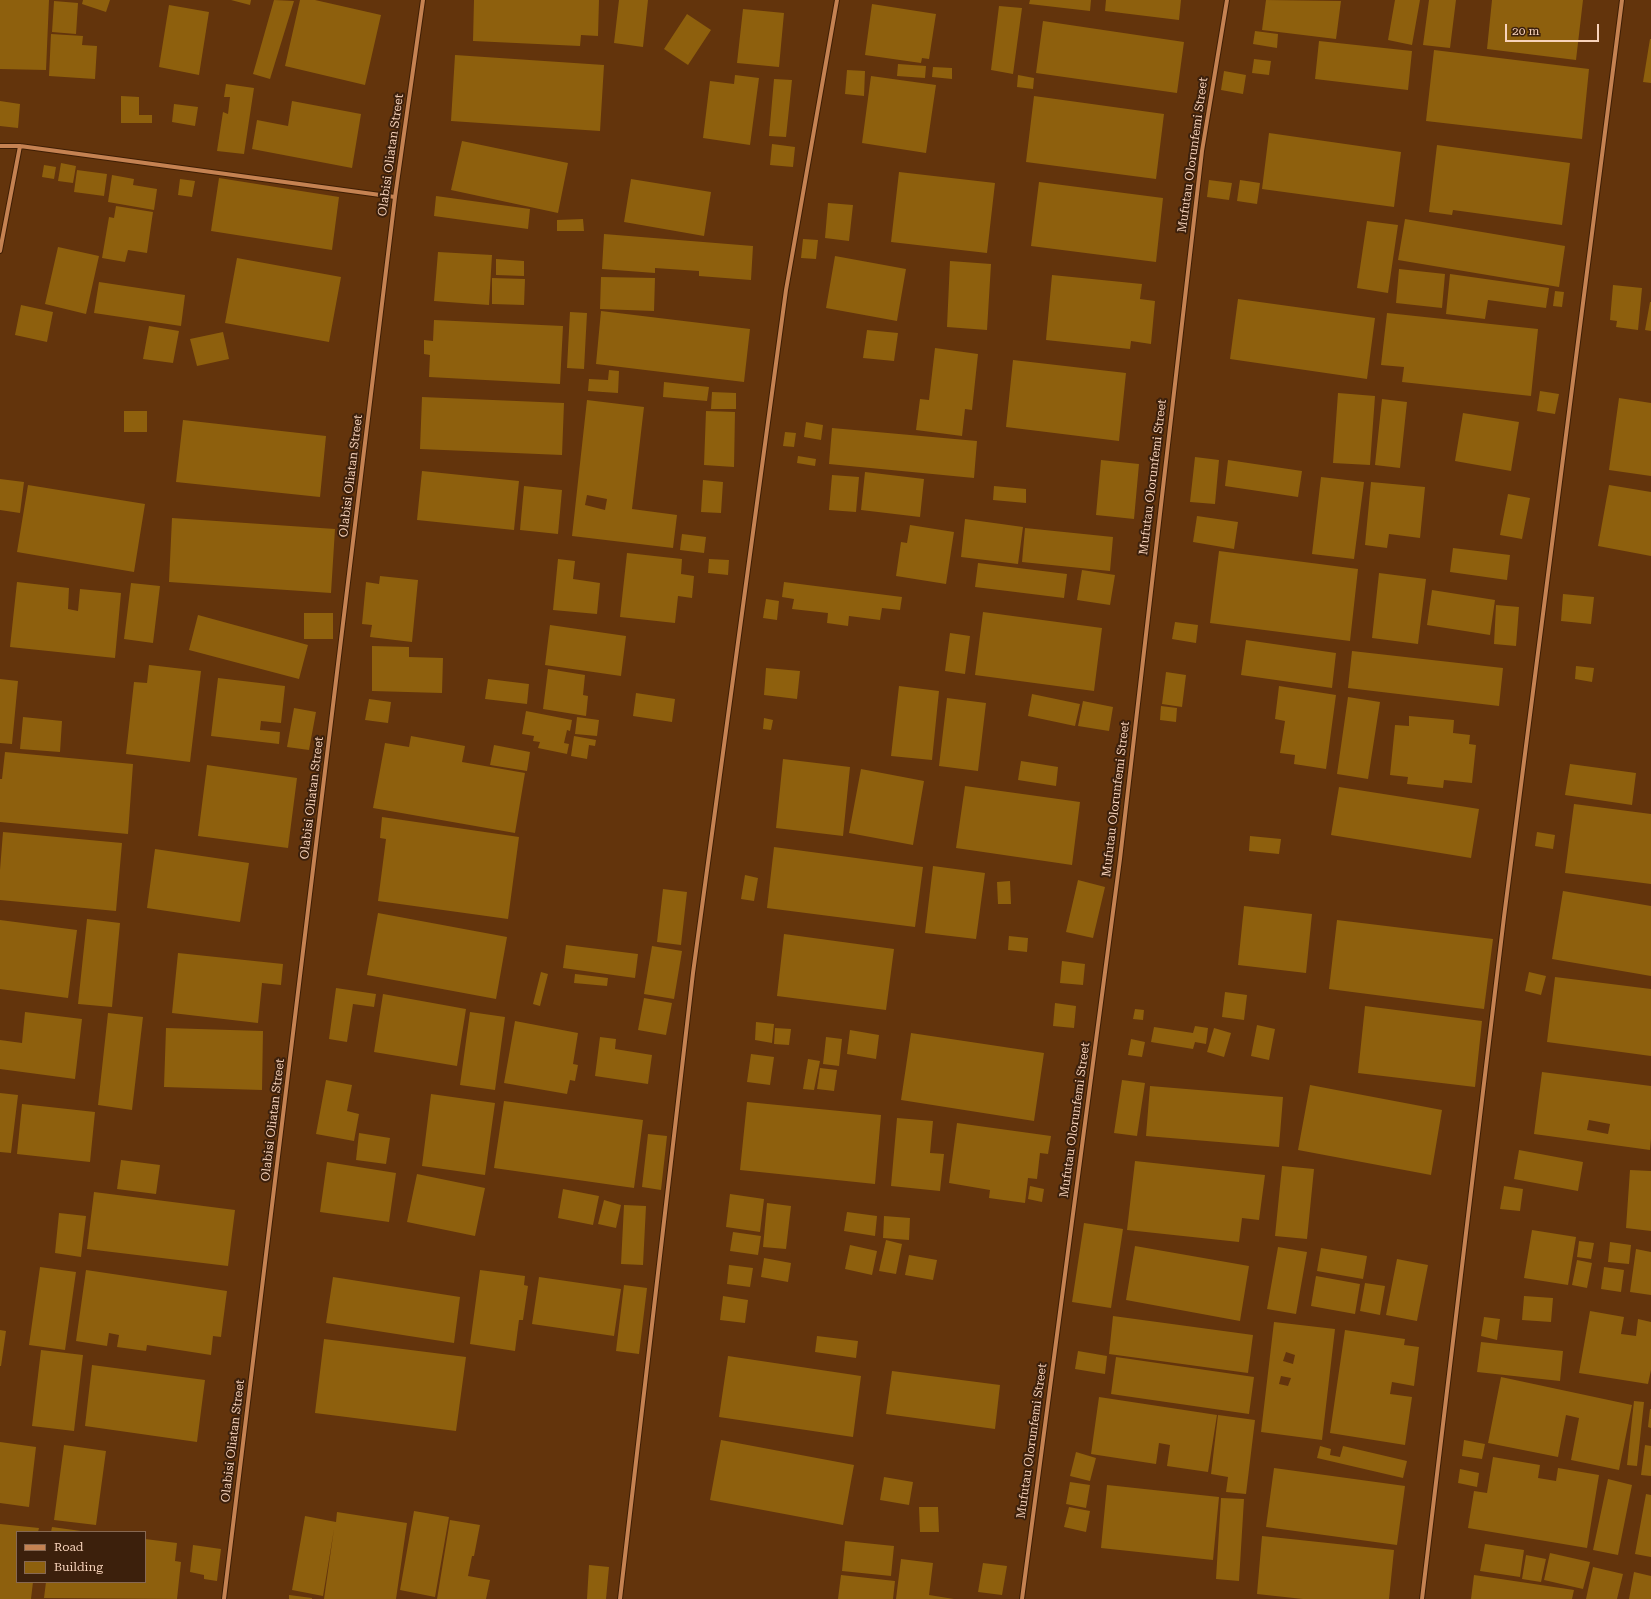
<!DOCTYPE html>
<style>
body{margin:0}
#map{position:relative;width:1651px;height:1599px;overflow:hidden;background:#63340c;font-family:"Roboto Serif",serif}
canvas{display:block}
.legend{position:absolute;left:16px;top:1531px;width:130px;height:52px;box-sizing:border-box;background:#3c200c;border:1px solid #876852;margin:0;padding:5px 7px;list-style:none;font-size:12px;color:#f8d3bb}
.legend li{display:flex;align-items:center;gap:8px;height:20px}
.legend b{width:20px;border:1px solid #876852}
.scale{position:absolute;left:1505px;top:24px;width:94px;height:18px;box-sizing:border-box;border:2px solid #f8d3bb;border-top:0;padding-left:5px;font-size:12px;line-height:14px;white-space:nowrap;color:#f8d3bb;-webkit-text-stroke:3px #3c200c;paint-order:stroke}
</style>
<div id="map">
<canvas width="1651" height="1599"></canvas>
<ul class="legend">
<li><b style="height:5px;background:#c58252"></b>Road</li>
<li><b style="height:11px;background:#8e600d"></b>Building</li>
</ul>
<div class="scale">20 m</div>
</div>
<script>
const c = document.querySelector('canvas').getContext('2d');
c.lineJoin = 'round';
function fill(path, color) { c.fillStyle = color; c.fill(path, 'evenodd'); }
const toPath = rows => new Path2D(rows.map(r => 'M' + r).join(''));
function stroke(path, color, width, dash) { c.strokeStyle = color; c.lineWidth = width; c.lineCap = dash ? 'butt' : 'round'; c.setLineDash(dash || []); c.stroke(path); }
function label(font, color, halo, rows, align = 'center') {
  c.font = font + ' "Roboto Serif",serif'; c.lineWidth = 4; c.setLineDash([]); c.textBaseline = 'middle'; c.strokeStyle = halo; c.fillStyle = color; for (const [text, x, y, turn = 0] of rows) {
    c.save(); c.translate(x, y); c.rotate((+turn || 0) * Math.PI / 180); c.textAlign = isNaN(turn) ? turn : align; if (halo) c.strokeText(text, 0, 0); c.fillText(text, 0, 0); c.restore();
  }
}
fill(toPath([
 [0,0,49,0,46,70,0,69],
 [83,0,110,0,106,12,82,4],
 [231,0,251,0,250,5],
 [274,0,294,1,270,79,253,74],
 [300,0,315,0,381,15,365,85,285,66],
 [474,0,599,0,598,36,581,35,580,46,473,41],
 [619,0,648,0,643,47,614,43],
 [1030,0,1091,0,1090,11,1029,4],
 [1106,0,1181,0,1179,20,1105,11],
 [1266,0,1341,1,1336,39,1262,30],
 [1395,0,1420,0,1412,45,1388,40],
 [1429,0,1456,0,1450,48,1423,45],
 [1492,0,1583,0,1576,60,1487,49],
 [54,1,78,3,76,34,52,32],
 [872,4,936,14,929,59,922,58,921,63,865,55],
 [169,5,209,12,199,75,159,67],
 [999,6,1022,8,1013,74,991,70],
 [743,9,784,13,779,67,737,63],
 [687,14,711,30,688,65,664,49],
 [1043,21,1184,42,1177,93,1036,73],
 [1255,31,1278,34,1277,48,1253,44],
 [51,34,83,36,82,45,97,46,95,79,49,76],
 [1650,39,1651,39,1651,83,1643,82],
 [1319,41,1412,51,1408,90,1315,79],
 [1434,50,1589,69,1582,139,1426,121],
 [455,55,604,65,600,131,451,121],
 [1254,59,1271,61,1269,75,1252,73],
 [898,64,926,66,925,78,897,76],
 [933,67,952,68,952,79,932,77],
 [847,70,865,71,864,96,845,94],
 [1224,71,1246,75,1243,94,1221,90],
 [735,75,759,78,750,145,703,138,710,81,734,84],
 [1018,75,1034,78,1033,89,1017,87],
 [871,76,936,85,926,153,862,143],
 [774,79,792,80,786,137,769,136],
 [226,84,254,88,244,154,217,151,223,112,228,114,230,97,224,97],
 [121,96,139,97,139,115,152,115,152,123,121,123],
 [1034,96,1164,114,1156,179,1026,162],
 [0,101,20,104,18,128,0,126],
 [292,101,361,114,352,168,252,149,257,120,288,126],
 [174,104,198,107,195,126,172,122],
 [1269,133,1401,152,1394,207,1262,189],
 [462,141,568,163,558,213,451,190],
 [772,144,795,147,793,167,770,165],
 [1437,145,1570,163,1562,225,1453,210,1452,215,1429,212],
 [61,163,76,166,73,183,58,181],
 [44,165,56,167,54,179,42,177],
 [77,170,107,174,104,196,74,192],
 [899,172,995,183,987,253,891,242],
 [112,175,134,179,133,185,157,189,154,210,108,202],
 [219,178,339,197,332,250,211,231],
 [180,179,195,181,192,197,178,195],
 [631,179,711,192,704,236,624,222],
 [1209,180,1232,183,1229,200,1207,197],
 [1240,180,1260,183,1257,204,1237,201],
 [1039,182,1163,198,1156,262,1031,246],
 [436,196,530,209,528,229,434,216],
 [828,203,853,205,849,241,825,238],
 [116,206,153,212,147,253,128,250,125,262,102,258,109,217,114,218],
 [583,219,584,231,557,231,557,220],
 [1405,219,1565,246,1559,287,1398,260],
 [1367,221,1398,225,1388,293,1357,288],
 [604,234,753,246,751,280,699,276,699,271,655,268,655,273,602,269],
 [803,239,818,240,816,259,801,258],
 [58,247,99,256,86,314,45,304],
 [438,252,492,255,489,305,434,301],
 [835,256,906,269,897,321,826,308],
 [237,258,341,277,329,342,225,323],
 [496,259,524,261,524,276,496,275],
 [950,261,991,264,987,330,947,327],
 [1399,269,1445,274,1442,308,1396,303],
 [1450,274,1549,288,1546,308,1488,300,1485,319,1446,314],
 [1052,275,1142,284,1140,299,1155,301,1151,344,1131,341,1130,349,1046,340],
 [601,277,655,278,654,311,600,309],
 [492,278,525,279,524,305,492,304],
 [99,282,185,295,181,326,94,313],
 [1613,285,1642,288,1638,330,1616,327,1617,321,1610,320],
 [1555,291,1564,292,1562,307,1553,306],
 [1238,299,1375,318,1367,379,1230,359],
 [1650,302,1651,302,1651,331,1645,330],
 [21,305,53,312,47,342,15,335],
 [601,311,750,329,744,382,596,364],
 [570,312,587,313,584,369,567,368],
 [1387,313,1538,329,1531,396,1402,382,1404,367,1381,365],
 [434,320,563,326,560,384,429,377,430,355,424,354,424,340,433,341],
 [149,326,179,331,173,363,143,359],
 [867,330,898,333,894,361,863,358],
 [223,332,229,359,197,366,190,339],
 [935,348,978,354,972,410,965,409,962,436,916,430,920,399,929,400],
 [1013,360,1126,373,1119,441,1006,427],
 [609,370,619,371,618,393,588,391,589,379,608,380],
 [664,382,709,387,707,401,663,397],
 [1540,391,1559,394,1555,414,1537,411],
 [712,392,736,393,736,409,711,409],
 [1338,393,1375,396,1370,465,1333,463],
 [422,397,564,403,562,455,420,449],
 [1619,398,1651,403,1651,476,1609,470],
 [1382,399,1407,402,1400,468,1375,465],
 [587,400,644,407,632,509,677,515,673,548,572,536],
 [587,495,607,499,605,510,585,505],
 [124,411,147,411,147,432,124,432],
 [706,411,735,412,734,467,704,465],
 [1463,413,1519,422,1511,471,1455,461],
 [183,420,326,436,320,497,176,482],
 [806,422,823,425,821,440,804,437],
 [832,428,977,441,974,478,829,464],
 [785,432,796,433,794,447,783,446],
 [798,456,816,459,815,466,797,463],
 [1195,457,1219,460,1215,504,1190,502],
 [1101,460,1139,464,1134,519,1096,515],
 [1228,460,1302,471,1298,497,1225,486],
 [422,471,519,481,514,530,417,520],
 [865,472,924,479,920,517,861,510],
 [832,475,859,477,856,512,829,510],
 [1321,477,1364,482,1354,559,1312,554],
 [0,479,24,482,20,513,0,510],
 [703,480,723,482,721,513,701,512],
 [1371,482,1425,487,1420,538,1389,534,1387,548,1365,545],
 [28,485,145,504,134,572,17,552],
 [1609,485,1651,492,1651,556,1598,546],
 [524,486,562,490,558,534,520,530],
 [994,486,1026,489,1026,503,993,500],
 [1508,494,1530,498,1522,539,1500,535],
 [1197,516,1238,522,1234,549,1193,542],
 [172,518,335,529,331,593,169,582],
 [965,519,1023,527,1018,564,961,557],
 [910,525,954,532,946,584,896,576,901,542,907,543],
 [1025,528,1113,537,1110,571,1022,562],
 [682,534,706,537,704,553,680,550],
 [1453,548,1510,555,1507,580,1450,572],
 [1219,551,1358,569,1350,641,1210,623],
 [627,553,682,559,681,574,694,576,692,598,678,596,675,623,620,617],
 [558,559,575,561,573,579,600,583,597,614,553,610],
 [709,559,729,560,728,575,708,573],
 [978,563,1067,574,1064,598,975,587],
 [1082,570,1115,575,1110,605,1077,600],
 [1379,573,1426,579,1418,644,1372,638],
 [380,576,418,580,412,642,370,637,372,625,362,624,366,582,379,584],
 [17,582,69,588,68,609,78,611,80,589,121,593,115,658,10,647],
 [784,582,902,597,900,610,882,608,880,620,849,616,848,626,827,623,828,613,792,609,794,599,782,597],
 [131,583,160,586,153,643,124,639],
 [1432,590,1495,600,1490,635,1427,625],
 [1563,594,1594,597,1591,624,1561,621],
 [766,599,779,601,777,620,763,618],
 [1496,605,1519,607,1516,646,1494,644],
 [983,612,1102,628,1094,691,975,675],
 [304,613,333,613,333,639,304,639],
 [198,615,308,645,299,679,189,650],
 [1175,622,1198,625,1196,643,1172,639],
 [550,625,626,636,621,676,545,665],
 [950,633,970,636,965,674,945,671],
 [1246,640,1336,653,1332,688,1241,675],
 [372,646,409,647,409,657,443,658,442,693,372,691],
 [1352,651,1503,668,1499,706,1348,688],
 [149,665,201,671,190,762,126,754,134,682,147,683],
 [1576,666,1594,668,1592,682,1575,679],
 [766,668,800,671,797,699,764,695],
 [548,669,585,675,583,695,588,696,586,716,543,709],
 [1166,672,1186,675,1182,707,1162,704],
 [218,678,285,686,281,723,261,721,260,730,280,732,279,744,211,736],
 [0,679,18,681,12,744,0,743],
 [488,679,529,684,527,704,485,699],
 [899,686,939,691,932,760,891,756],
 [1279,686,1336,695,1326,769,1294,764,1295,755,1280,753,1285,721,1275,719],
 [636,693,675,699,672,722,633,716],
 [1032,694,1080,704,1075,726,1028,716],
 [1348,697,1380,702,1368,779,1337,774],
 [947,698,986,703,978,771,939,766],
 [369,699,391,702,388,723,365,720],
 [1083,701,1113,707,1109,731,1078,726],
 [1161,706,1177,708,1176,722,1160,720],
 [294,708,316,712,309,750,287,747],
 [526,711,572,720,570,731,567,730,564,743,569,744,567,754,538,748,540,742,533,741,534,736,522,734],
 [1409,716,1454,720,1453,733,1470,735,1469,744,1476,745,1472,783,1444,780,1443,788,1407,784,1408,777,1390,775,1395,725,1409,726],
 [23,717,62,721,60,752,20,749],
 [577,717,599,720,597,736,575,734],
 [764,718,773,720,771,730,763,729],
 [411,736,465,746,462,762,525,773,515,833,373,808,385,743,409,747],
 [574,736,596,740,595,746,589,745,587,759,571,756],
 [494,745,530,752,527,771,490,765],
 [5,752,133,764,128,834,0,822,0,779,2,779],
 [783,759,850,767,843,836,776,828],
 [1021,761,1058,767,1056,786,1018,780],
 [1570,764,1636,773,1632,805,1565,795],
 [207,765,297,778,288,848,198,836],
 [861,769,924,781,913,845,849,833],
 [965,786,1080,802,1072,865,956,848],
 [1339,787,1479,809,1471,858,1331,835],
 [1574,804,1651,814,1651,884,1565,873],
 [382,817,519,837,508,919,378,901,386,839,380,838],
 [3,832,122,843,116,911,0,900,0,870],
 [1537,832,1555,835,1553,849,1535,846],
 [1250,836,1281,839,1279,854,1249,851],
 [774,847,923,867,915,927,767,908],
 [155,849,249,863,240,922,147,908],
 [933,866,985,873,976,939,925,933],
 [745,875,758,878,754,901,741,899],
 [1078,880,1105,887,1093,938,1066,932],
 [1010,881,1011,904,998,904,997,882],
 [663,889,687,892,681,945,657,942],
 [1563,891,1651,906,1651,976,1552,959],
 [1244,906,1312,914,1306,973,1238,965],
 [378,913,507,937,496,999,367,975],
 [87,919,120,923,112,1007,78,1004],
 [0,920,77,930,68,998,0,989],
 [1337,920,1493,939,1484,1009,1329,989],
 [784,934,894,949,886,1010,777,996],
 [1009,936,1028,938,1027,952,1008,950],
 [566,945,638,954,635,978,563,968],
 [652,946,682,951,674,999,644,994],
 [178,953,283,964,281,985,262,983,258,1023,172,1013],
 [1062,961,1085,964,1083,985,1060,983],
 [541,972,548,974,540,1006,533,1004],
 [1529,972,1546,976,1541,995,1525,991],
 [575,974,608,978,607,986,574,983],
 [1555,977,1651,989,1651,1056,1547,1042],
 [336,988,376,994,374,1007,353,1004,347,1042,329,1039],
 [1225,992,1247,995,1244,1020,1222,1017],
 [383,994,466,1009,457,1066,374,1052],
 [644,998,672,1003,666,1035,638,1030],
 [1055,1003,1076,1006,1074,1028,1053,1026],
 [1365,1006,1482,1021,1475,1087,1358,1073],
 [1135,1009,1144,1010,1143,1020,1133,1019],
 [25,1012,82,1019,75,1079,0,1069,0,1040,22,1043],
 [470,1012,505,1017,495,1090,460,1085],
 [108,1013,143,1017,132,1110,98,1105],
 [515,1021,578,1033,573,1064,578,1065,575,1081,570,1080,567,1094,504,1083],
 [756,1022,774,1024,772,1043,755,1040],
 [1257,1025,1275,1029,1269,1060,1251,1056],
 [1195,1026,1208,1028,1206,1044,1195,1042,1193,1049,1151,1042,1154,1027,1193,1033],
 [166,1028,263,1031,262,1090,164,1087],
 [775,1028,791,1029,789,1045,774,1044],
 [1214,1028,1231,1033,1224,1057,1207,1052],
 [850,1030,879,1035,876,1059,847,1054],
 [911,1033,1044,1053,1034,1121,901,1100],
 [600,1037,616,1039,615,1049,652,1055,648,1084,595,1076],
 [826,1037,842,1039,839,1066,823,1064],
 [1131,1039,1145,1042,1142,1057,1128,1055],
 [751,1054,774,1057,770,1085,747,1082],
 [808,1059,820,1061,814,1090,803,1089],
 [820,1068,837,1070,834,1091,817,1089],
 [1542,1072,1651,1086,1651,1139,1650,1150,1534,1134],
 [1589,1120,1610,1124,1608,1134,1587,1130],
 [326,1080,352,1085,347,1111,359,1114,354,1141,316,1134],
 [1122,1080,1145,1083,1137,1136,1114,1133],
 [1310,1085,1442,1110,1431,1175,1298,1150],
 [1150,1086,1283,1097,1279,1147,1146,1136],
 [0,1093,18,1095,11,1153,0,1152],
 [431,1094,495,1103,485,1175,422,1166],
 [504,1101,643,1120,634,1188,494,1168],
 [747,1102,881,1115,875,1184,740,1170],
 [22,1104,95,1112,90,1162,17,1154],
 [897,1118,933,1121,930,1153,944,1154,940,1191,891,1186],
 [957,1123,1051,1136,1048,1154,1040,1153,1037,1179,1028,1178,1025,1203,989,1198,990,1190,949,1183],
 [359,1133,390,1138,386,1164,356,1160],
 [648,1134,667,1136,661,1190,642,1187],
 [1519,1150,1583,1162,1578,1191,1514,1179],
 [121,1160,160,1165,156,1194,117,1189],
 [1135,1161,1265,1175,1259,1220,1242,1218,1239,1242,1127,1230],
 [327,1162,396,1173,389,1222,320,1212],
 [1282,1166,1314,1169,1307,1239,1275,1236],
 [1630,1170,1651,1171,1651,1231,1626,1228],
 [417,1174,485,1188,475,1236,407,1222],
 [1030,1186,1044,1189,1042,1202,1028,1199],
 [1504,1186,1523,1189,1520,1211,1500,1209],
 [563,1189,599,1196,593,1225,558,1218],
 [94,1192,235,1210,228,1266,87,1249],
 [730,1194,764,1199,760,1232,726,1227],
 [604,1200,621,1205,616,1228,598,1224],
 [767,1203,791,1206,786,1249,763,1247],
 [624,1205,646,1206,643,1265,621,1264],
 [847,1212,877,1216,875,1236,844,1231],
 [59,1213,86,1216,81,1257,55,1253],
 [884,1216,910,1218,909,1240,883,1238],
 [1084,1223,1123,1229,1111,1308,1072,1302],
 [1532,1230,1576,1237,1568,1285,1524,1278],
 [733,1232,761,1236,758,1255,730,1251],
 [886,1240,902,1244,896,1274,879,1271],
 [1579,1241,1594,1243,1591,1259,1577,1257],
 [1610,1242,1631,1245,1629,1264,1608,1262],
 [850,1245,877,1251,872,1275,845,1269],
 [1135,1246,1249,1266,1240,1321,1126,1300],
 [1278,1247,1307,1252,1296,1314,1267,1309],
 [1321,1248,1367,1256,1363,1279,1317,1271],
 [1636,1249,1651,1252,1651,1295,1630,1292],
 [909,1255,937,1260,933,1280,905,1275],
 [764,1258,791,1263,788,1282,761,1277],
 [1397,1259,1428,1265,1417,1321,1386,1315],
 [1577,1260,1592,1263,1587,1288,1572,1285],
 [729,1265,753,1268,750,1287,727,1284],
 [40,1267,76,1272,65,1350,29,1345],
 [1604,1267,1624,1270,1621,1292,1601,1289],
 [86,1270,227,1291,221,1337,213,1336,211,1355,147,1345,146,1351,117,1347,119,1335,109,1333,107,1346,76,1341],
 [480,1270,525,1276,524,1285,528,1286,523,1320,519,1320,515,1351,470,1344],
 [1316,1276,1360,1284,1355,1314,1311,1306],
 [333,1277,460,1297,454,1343,326,1323],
 [539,1277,621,1289,614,1336,532,1324],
 [1365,1283,1385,1286,1380,1315,1360,1311],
 [624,1285,647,1288,639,1354,616,1351],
 [723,1296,748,1300,745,1323,720,1320],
 [1524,1296,1553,1298,1551,1322,1522,1320],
 [1590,1311,1624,1317,1621,1334,1636,1336,1638,1319,1651,1322,1651,1370,1648,1384,1579,1373],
 [1113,1316,1253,1335,1248,1373,1109,1354],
 [1484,1317,1500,1319,1497,1340,1481,1336],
 [1274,1322,1335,1329,1322,1440,1261,1432],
 [1286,1352,1295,1355,1293,1364,1283,1361],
 [1281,1376,1291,1378,1288,1386,1279,1384],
 [0,1330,6,1331,1,1366,0,1366],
 [1345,1330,1405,1339,1404,1345,1419,1347,1414,1386,1392,1382,1390,1394,1412,1397,1405,1445,1330,1433],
 [817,1336,858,1341,856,1358,815,1352],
 [324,1339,466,1357,456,1431,315,1413],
 [1481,1342,1563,1351,1560,1381,1477,1372],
 [41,1350,83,1355,74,1431,32,1426],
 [1078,1351,1107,1356,1105,1374,1075,1369],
 [728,1356,861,1376,853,1437,719,1417],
 [1116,1357,1254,1377,1249,1414,1111,1394],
 [92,1365,205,1380,197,1442,85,1426],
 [892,1371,1000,1385,995,1429,886,1414],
 [1501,1377,1632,1405,1619,1470,1571,1460,1579,1418,1566,1415,1558,1457,1488,1443],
 [1099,1397,1217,1415,1208,1472,1167,1466,1170,1445,1159,1443,1156,1464,1091,1454],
 [1634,1401,1644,1402,1637,1466,1627,1465],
 [1650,1409,1651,1409,1651,1428,1648,1427],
 [1218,1415,1255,1420,1246,1494,1226,1492,1228,1477,1211,1474],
 [721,1440,854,1465,843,1525,710,1500],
 [1464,1440,1485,1444,1482,1459,1462,1456],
 [0,1442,36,1447,29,1507,0,1503],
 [64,1445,106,1451,96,1525,54,1520],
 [1645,1445,1651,1446,1651,1476,1641,1475],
 [1320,1446,1331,1449,1330,1455,1340,1457,1343,1446,1407,1461,1403,1478,1317,1458],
 [1076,1452,1096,1458,1090,1481,1070,1476],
 [1493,1457,1540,1465,1538,1478,1556,1481,1558,1468,1599,1475,1587,1548,1468,1528,1474,1491,1487,1493],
 [1274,1468,1405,1486,1397,1545,1266,1527],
 [1460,1469,1479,1473,1477,1487,1458,1483],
 [884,1477,913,1482,909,1505,880,1500],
 [1608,1479,1632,1485,1618,1555,1593,1550],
 [1070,1482,1090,1485,1086,1508,1066,1504],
 [1107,1485,1219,1497,1213,1560,1101,1548],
 [1646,1494,1651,1495,1651,1557,1635,1554],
 [1221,1498,1244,1499,1239,1581,1216,1579],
 [919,1507,938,1507,939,1532,920,1532],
 [1069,1507,1090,1511,1086,1532,1064,1527],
 [414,1511,449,1517,435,1597,400,1590],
 [337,1512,407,1523,396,1599,324,1599,334,1529,323,1596,292,1590,305,1516,336,1522],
 [450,1520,480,1525,474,1556,472,1556,468,1576,490,1580,486,1599,437,1599],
 [0,1524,39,1528,38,1532,17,1532,17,1582,33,1582,31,1599,0,1599],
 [52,1527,81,1531,80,1532,51,1532],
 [1262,1536,1394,1550,1389,1599,1303,1599,1257,1594],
 [145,1539,177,1543,175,1561,181,1562,177,1599,44,1598,46,1582,145,1582],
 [845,1541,894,1546,891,1576,842,1571],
 [1485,1544,1524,1550,1520,1577,1480,1571],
 [193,1545,221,1549,217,1581,204,1579,204,1575,190,1572],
 [1550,1553,1590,1562,1583,1589,1544,1580],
 [1526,1555,1546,1559,1541,1582,1522,1579],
 [901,1559,933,1563,929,1595,954,1599,896,1599],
 [983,1563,1007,1566,1002,1595,978,1592],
 [589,1565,609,1567,606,1599,587,1599],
 [1593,1567,1623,1574,1617,1599,1586,1599],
 [1634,1572,1651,1576,1651,1599,1629,1599],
 [841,1575,895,1581,893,1599,838,1599],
 [1474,1575,1574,1590,1572,1599,1471,1599],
 [289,1595,312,1598,312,1599,289,1599]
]), '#8e600d');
const street = toPath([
 [0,146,20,146,395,197],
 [0,251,20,146],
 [224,1599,395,197,423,0],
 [620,1599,693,973,786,290,837,0],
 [1022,1599,1120,859,1202,151,1227,0],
 [1422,1599,1504,917,1622,0]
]);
stroke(street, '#3f1e04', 6);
stroke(street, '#c58252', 4);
label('12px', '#f8d3bb', '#3c200c', [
 ["Olabisi Oliatan Street",391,155,-82],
 ["Mufutau Olorunfemi Street",1193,155,-82],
 ["Olabisi Oliatan Street",351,476,-83],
 ["Mufutau Olorunfemi Street",1153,477,-83],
 ["Olabisi Oliatan Street",312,798,-83],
 ["Mufutau Olorunfemi Street",1116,799,-83],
 ["Olabisi Oliatan Street",273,1120,-83],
 ["Mufutau Olorunfemi Street",1075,1120,-82],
 ["Olabisi Oliatan Street",233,1441,-83],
 ["Mufutau Olorunfemi Street",1032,1441,-82]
]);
</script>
